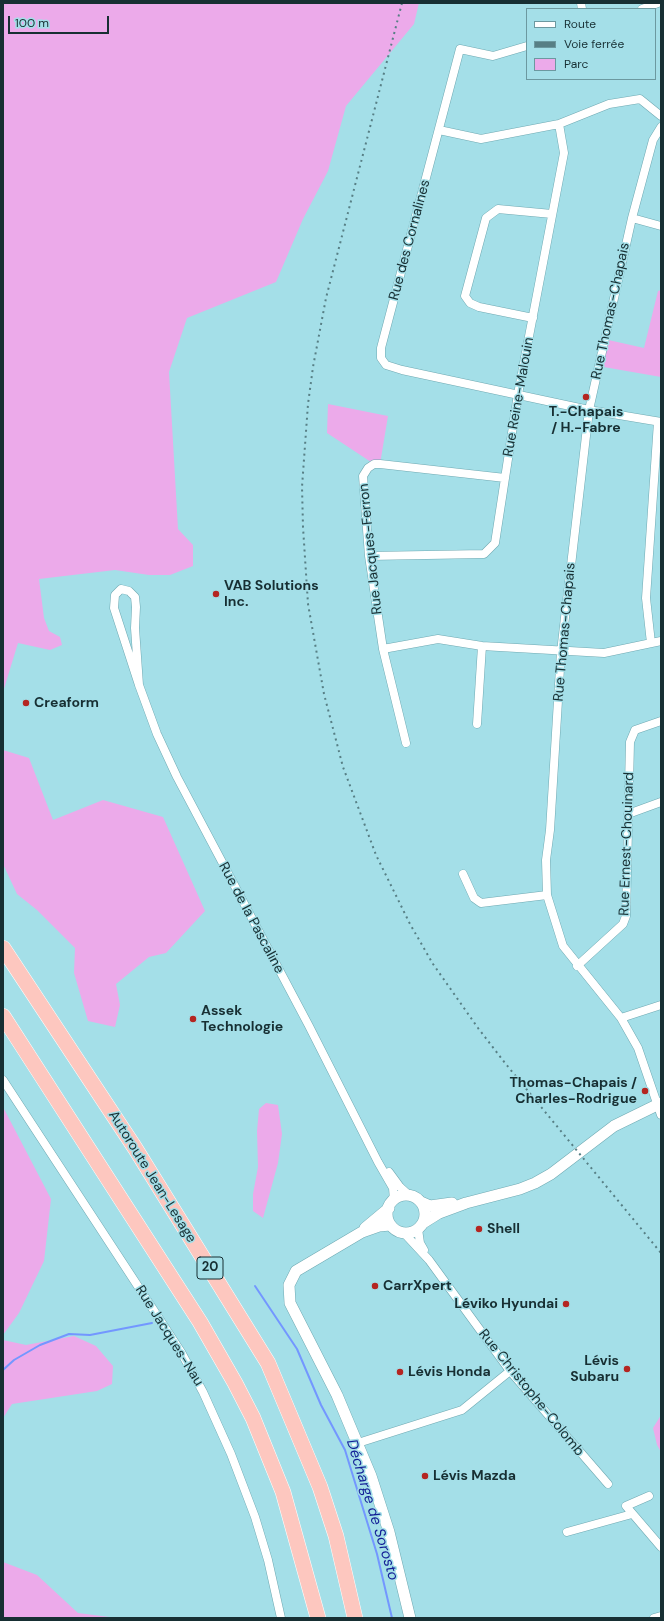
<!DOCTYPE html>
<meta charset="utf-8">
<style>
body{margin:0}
#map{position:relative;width:664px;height:1621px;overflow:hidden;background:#a4dfe8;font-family:"DM Sans",sans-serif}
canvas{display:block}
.frame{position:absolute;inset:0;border:4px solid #172f33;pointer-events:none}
.legend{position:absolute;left:526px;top:8px;width:130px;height:72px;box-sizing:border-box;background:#a4dfe8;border:1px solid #6c99a0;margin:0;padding:5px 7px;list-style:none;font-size:12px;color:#172f33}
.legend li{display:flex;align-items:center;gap:8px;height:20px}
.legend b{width:20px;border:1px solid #6c99a0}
.scale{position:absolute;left:8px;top:16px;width:101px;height:18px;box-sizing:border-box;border:2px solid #172f33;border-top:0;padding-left:5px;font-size:12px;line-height:14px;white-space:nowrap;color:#172f33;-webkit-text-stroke:3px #a4dfe8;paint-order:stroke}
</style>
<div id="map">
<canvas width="664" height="1621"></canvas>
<div class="frame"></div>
<ul class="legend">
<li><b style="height:5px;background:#fff"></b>Route</li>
<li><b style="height:5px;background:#577f85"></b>Voie ferrée</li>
<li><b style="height:11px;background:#ecaaea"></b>Parc</li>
</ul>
<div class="scale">100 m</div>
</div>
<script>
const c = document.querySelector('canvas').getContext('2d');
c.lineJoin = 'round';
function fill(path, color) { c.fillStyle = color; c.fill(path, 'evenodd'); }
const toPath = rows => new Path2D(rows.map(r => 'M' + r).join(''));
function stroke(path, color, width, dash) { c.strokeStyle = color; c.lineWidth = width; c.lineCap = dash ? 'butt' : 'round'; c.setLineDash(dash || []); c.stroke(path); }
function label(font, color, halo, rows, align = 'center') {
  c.font = font + ' "DM Sans",sans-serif'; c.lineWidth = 3; c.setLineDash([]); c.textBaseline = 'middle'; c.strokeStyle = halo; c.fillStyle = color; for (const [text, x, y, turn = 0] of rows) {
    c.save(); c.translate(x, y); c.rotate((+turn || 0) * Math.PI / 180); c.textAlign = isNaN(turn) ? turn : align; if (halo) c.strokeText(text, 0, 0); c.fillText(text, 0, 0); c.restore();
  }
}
fill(toPath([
 [3,3,419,3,414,24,346,106,328,171,303,219,276,282,187,318,169,372,178,529,193,545,193,566,170,575,149,575,115,570,39,579,44,618,49,631,60,637,62,645,50,650,18,643,3,692],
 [661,290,661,377,598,366,604,339,644,348,658,291],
 [328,404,388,416,380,464,374,464,327,433],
 [3,750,29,758,53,820,103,800,163,817,205,911,166,953,149,957,116,984,120,1005,115,1027,88,1021,74,973,75,948,37,910,17,894,3,864],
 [266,1103,278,1105,282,1134,278,1163,263,1218,253,1211,253,1194,258,1167,257,1131,259,1109],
 [3,1107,51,1199,44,1261,19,1313,3,1335],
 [74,1336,96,1346,113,1366,112,1384,97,1391,12,1404,3,1418,3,1340,26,1345],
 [661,1415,661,1452,657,1445,653,1428],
 [3,1562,37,1575,78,1613,117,1618,3,1618]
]), '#ecaaea');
stroke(toPath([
 [255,1286,297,1349,321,1405,345,1450,377,1554,392,1618],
 [3,1370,14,1360,40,1345,69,1334,90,1335,152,1323]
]), '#7397ff', 2);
const street = toPath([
 [581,3,582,9],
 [642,9,658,3],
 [527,46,493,56,460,49,381,348,381,358,386,365,402,370,589,410,661,422],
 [661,127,653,140,632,218,589,410,561,652,550,830,546,860,547,895,563,946,621,1018,638,1048,661,1115],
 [439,130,481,139,559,124,609,104,640,99,661,116],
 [632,218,661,226],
 [533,318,479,307,470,303,465,296,486,218,498,209,552,214],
 [369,556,484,554,495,543,518,394,564,153,559,124],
 [651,643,646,598,658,422],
 [383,649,438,639,482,646,604,653,661,641],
 [139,685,135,628,136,607,135,597,129,591,121,589,115,595,114,608,139,685,157,734,177,777,309,1026,378,1162,393,1188,394,1200],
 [477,724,482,646],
 [406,743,383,649,369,556,363,476,368,468,374,464,380,464,505,478],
 [628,814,661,802],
 [463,874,474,898,481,903,547,895],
 [577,966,623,924,626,916,630,742,635,730,661,721],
 [621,1018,661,1005],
 [3,1080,181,1352,203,1392,231,1454,255,1517,268,1560,281,1618],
 [389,1172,400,1187,410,1196],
 [418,1229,420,1243,424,1250],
 [404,1233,429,1260,510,1371,608,1484],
 [358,1443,462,1410,510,1371],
 [649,1496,626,1506,661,1547],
 [567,1532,632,1514],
 [654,1618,661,1616]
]);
const secondary = toPath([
 '387 1214a19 19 0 1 1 38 0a19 19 0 1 1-38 0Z',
 [421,1202,430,1206,452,1203],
 [423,1223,439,1213,466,1203,520,1189,535,1183,551,1174,614,1126,661,1103],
 [390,1225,379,1226,362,1232,296,1271,289,1285,290,1303,337,1395,371,1476,389,1532,410,1618],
 [365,1228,389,1208]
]);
const highway = toPath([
 [3,948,135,1148,268,1363,320,1487,336,1536,355,1618],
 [3,1016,200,1322,235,1383,253,1418,283,1492,318,1618]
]);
stroke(street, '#6fa9b2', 9);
stroke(secondary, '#6fa9b2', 12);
stroke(highway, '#fff', 16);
stroke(street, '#fff', 8);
stroke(secondary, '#fff', 11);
stroke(highway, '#fdc7bf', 15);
stroke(toPath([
 [402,3,326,298,313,367,308,404,302,487,303,527,308,604,324,694,343,767,376,855,410,924,433,964,478,1028,505,1063,661,1253]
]), '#577f85', 2, [2, 4]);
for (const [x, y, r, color] of [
 [586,397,4,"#b42521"],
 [216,594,4,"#b42521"],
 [26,703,4,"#b42521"],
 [193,1019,4,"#b42521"],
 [645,1091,4,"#b42521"],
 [479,1229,4,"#b42521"],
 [375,1286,4,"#b42521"],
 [566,1304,4,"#b42521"],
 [627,1369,4,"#b42521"],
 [400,1372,4,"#b42521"],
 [425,1476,4,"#b42521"]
]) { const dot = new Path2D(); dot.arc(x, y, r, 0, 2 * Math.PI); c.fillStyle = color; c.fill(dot); stroke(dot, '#a4dfe8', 1.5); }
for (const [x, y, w] of [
 [210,1268,26]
]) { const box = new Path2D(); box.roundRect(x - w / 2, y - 11, w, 22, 3); c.fillStyle = '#a4dfe8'; c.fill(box); stroke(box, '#172f33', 1); }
label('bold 13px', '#172f33', null, [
 ["20",210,1268]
]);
label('14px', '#172f33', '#a4dfe8', [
 ["Rue des Cornalines",410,240,-75],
 ["Rue Thomas-Chapais",611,311,-78],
 ["Rue Reine-Malouin",519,397,-80],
 ["Rue Jacques-Ferron",371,549,-96],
 ["Rue Thomas-Chapais",565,632,-85],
 ["Rue Ernest-Chouinard",627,844,-88],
 ["Rue de la Pascaline",251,918,62],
 ["Autoroute Jean-Lesage",152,1177,58],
 ["Rue Jacques-Nau",169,1336,58],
 ["Rue Christophe-Colomb",531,1393,51]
]);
label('bold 14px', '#172f33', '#a4dfe8', [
 ["T.-Chapais",586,412,"center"],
 ["/ H.-Fabre",586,428,"center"],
 ["VAB Solutions",224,586],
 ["Inc.",224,602],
 ["Creaform",34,703],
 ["Assek",201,1011],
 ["Technologie",201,1027],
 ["Thomas-Chapais /",637,1083,"right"],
 ["Charles-Rodrigue",637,1099,"right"],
 ["Shell",487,1229],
 ["CarrXpert",383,1286],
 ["Léviko Hyundai",558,1304,"right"],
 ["Lévis",619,1361,"right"],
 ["Subaru",619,1377,"right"],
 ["Lévis Honda",408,1372],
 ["Lévis Mazda",433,1476]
], 'left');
label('italic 15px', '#131f96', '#a4dfe8', [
 ["Décharge de Sorosto",372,1510,73]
]);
</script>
